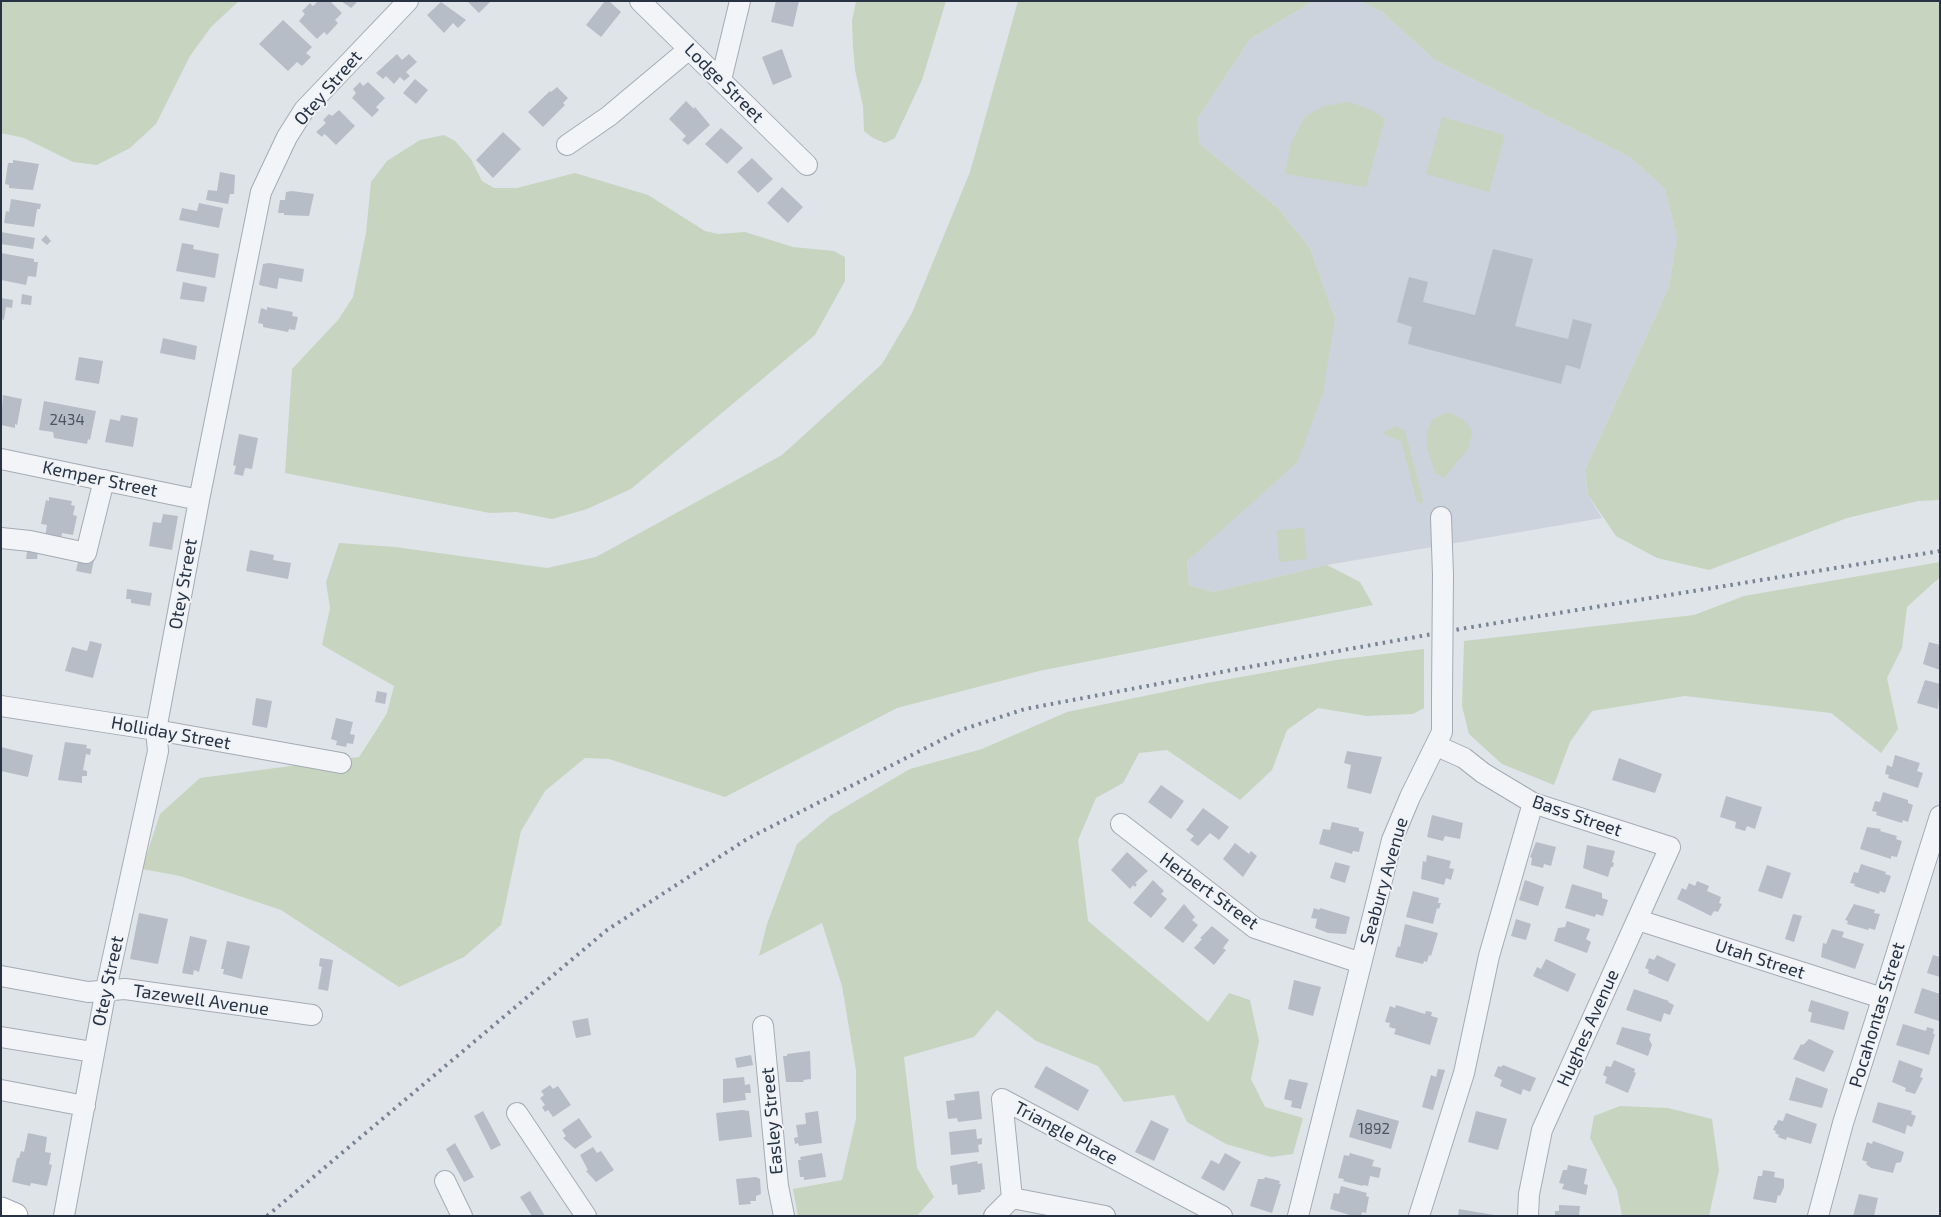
<!DOCTYPE html>
<style>
body{margin:0}
#map{position:relative;width:1941px;height:1217px;overflow:hidden;background:#dfe4e9;font-family:"Exo 2",sans-serif}
canvas{display:block}
.frame{position:absolute;inset:0;border:2px solid #273242;pointer-events:none}
</style>
<div id="map">
<canvas width="1941" height="1217"></canvas>
<div class="frame"></div>
</div>
<script>
const c = document.querySelector('canvas').getContext('2d');
c.lineJoin = 'round';
function fill(path, color) { c.fillStyle = color; c.fill(path, 'evenodd'); }
const toPath = rows => new Path2D(rows.map(r => 'M' + r).join(''));
function stroke(path, color, width, dash) { c.strokeStyle = color; c.lineWidth = width; c.lineCap = dash ? 'butt' : 'round'; c.setLineDash(dash || []); c.stroke(path); }
function label(font, color, halo, rows, align = 'center') {
  c.font = font + ' "Exo 2",sans-serif'; c.lineWidth = 4; c.setLineDash([]); c.textBaseline = 'middle'; c.strokeStyle = halo; c.fillStyle = color; for (const [text, x, y, turn = 0] of rows) {
    c.save(); c.translate(x, y); c.rotate((+turn || 0) * Math.PI / 180); c.textAlign = isNaN(turn) ? turn : align; if (halo) c.strokeText(text, 0, 0); c.fillText(text, 0, 0); c.restore();
  }
}
fill(toPath([
 [1361,1,1382,12,1435,60,1630,157,1665,189,1677,237,1669,287,1585,470,1588,495,1602,518,1327,565,1213,592,1189,585,1187,560,1297,463,1335,318,1310,248,1278,208,1199,143,1198,118,1250,39,1312,2]
]), '#cdd3dc');
fill(toPath([
 [1,1,239,1,211,27,190,56,156,124,130,148,97,165,73,162,24,138,1,133],
 [856,1,946,1,922,80,895,138,885,143,873,138,864,131,863,106,855,70,853,46,852,21],
 [1018,1,1344,1,1312,2,1250,39,1198,118,1199,143,1278,208,1310,248,1335,318,1323,393,1297,463,1187,561,1189,585,1213,592,1327,565,1360,582,1373,605,1039,671,897,708,725,797,609,759,585,758,545,791,521,831,501,925,464,957,399,987,281,910,180,876,142,869,160,814,200,778,359,757,374,734,387,713,394,686,322,645,330,608,326,582,339,543,395,547,547,568,596,557,782,455,882,364,912,313,970,172],
 [1361,1,1940,1,1940,500,1918,501,1847,518,1709,570,1657,558,1616,536,1588,495,1585,470,1669,287,1677,237,1665,189,1630,157,1435,60,1382,12],
 [1349,102,1370,109,1385,119,1366,187,1285,174,1291,143,1305,117,1323,106],
 [1442,117,1505,135,1489,192,1426,174],
 [444,135,455,141,471,159,482,181,494,188,517,188,575,173,648,195,705,231,718,234,745,232,793,247,834,251,845,257,845,281,815,335,631,489,587,509,552,519,516,512,490,513,285,473,292,369,338,320,353,297,366,233,371,182,387,161,420,140],
 [1445,413,1451,413,1461,418,1470,427,1472,433,1468,449,1444,478,1435,473,1427,448,1427,434,1432,420],
 [1397,426,1405,431,1423,501,1422,504,1417,502,1401,441,1383,434,1383,432],
 [1304,528,1307,559,1279,562,1277,530],
 [1940,562,1940,577,1907,607,1902,648,1887,678,1898,729,1881,753,1831,713,1685,696,1592,711,1570,742,1554,785,1502,764,1469,734,1462,706,1464,641,1694,615,1744,596],
 [1424,649,1424,708,1413,714,1367,716,1318,708,1287,730,1272,770,1240,800,1167,750,1139,753,1123,783,1096,798,1078,840,1088,921,1208,1022,1229,993,1250,1000,1259,1041,1251,1079,1265,1107,1303,1118,1293,1154,1271,1157,1226,1144,1187,1122,1174,1095,1124,1102,1098,1066,1036,1041,997,1010,974,1037,904,1057,917,1168,934,1197,917,1216,798,1216,793,1189,842,1180,856,1119,856,1070,842,986,822,923,759,956,767,924,797,844,830,816,910,769,982,749,1067,712,1207,683,1336,660],
 [1620,1106,1668,1108,1712,1119,1719,1170,1709,1216,1622,1216,1617,1190,1590,1138,1594,1116]
]), '#c6d4c0');
fill(toPath([
 [318,1,330,1,342,13,335,20,338,23,327,35,324,32,317,39,299,21,305,14,302,11,310,3,313,6],
 [341,1,358,1,351,8],
 [467,1,491,1,479,13],
 [605,1,609,1,621,12,601,37,586,25],
 [776,1,799,1,793,27,771,22],
 [441,2,466,20,458,28,453,23,444,33,427,15],
 [283,20,312,47,306,53,311,57,302,66,297,62,288,71,259,44],
 [782,49,792,77,773,85,762,57],
 [397,54,402,60,409,54,417,62,406,72,410,76,404,81,400,77,394,84,386,76,383,79,376,73],
 [415,79,428,90,416,104,403,93],
 [360,82,363,86,368,82,385,98,376,107,379,110,372,117,352,98,356,93,353,89],
 [557,87,568,98,563,103,565,105,543,127,528,112,550,91,551,92],
 [686,101,694,109,695,107,710,125,688,145,682,140,686,136,669,119],
 [339,110,355,126,336,145,327,136,324,134,322,137,316,132,326,123,323,120,329,114,332,116],
 [721,128,743,148,727,164,705,144],
 [503,132,521,149,493,178,476,160],
 [752,158,773,179,758,193,737,172],
 [13,160,39,164,33,190,9,188,9,185,5,184,8,163,13,163],
 [220,172,235,175,234,194,230,194,228,204,206,200,208,190,217,191],
 [782,187,803,207,788,223,767,203],
 [292,191,314,194,309,216,284,215,284,213,278,213,280,200,285,200,286,192],
 [11,199,41,204,40,209,37,209,34,227,4,223,6,211,9,212],
 [199,203,223,208,219,228,179,220,182,208,197,211],
 [1,232,35,238,33,249,1,244],
 [46,235,51,241,47,245,41,240],
 [182,243,194,245,193,249,219,254,215,278,176,271],
 [1493,249,1533,259,1515,326,1568,339,1573,319,1592,324,1580,369,1566,365,1561,384,1408,344,1412,327,1397,322,1409,277,1428,282,1423,302,1475,315],
 [1,253,34,259,34,262,38,262,36,277,28,276,26,285,1,280],
 [269,263,304,269,302,282,279,278,277,289,259,285,263,264],
 [183,282,207,287,204,302,180,299],
 [22,294,32,296,31,305,21,304],
 [1,298,13,300,12,308,6,307,4,320,1,319],
 [267,307,293,312,292,316,298,317,295,330,289,329,288,332,263,327,263,324,258,323,261,308,267,310],
 [163,338,197,346,195,360,160,353],
 [79,357,103,361,99,384,75,380],
 [3,395,22,399,17,425,15,424,15,428,1,425],
 [44,401,96,411,90,440,88,439,87,444,54,438,53,432,39,430],
 [121,415,138,418,133,447,105,442,110,419,120,421],
 [239,434,258,438,252,469,245,468,243,476,234,474,236,466,233,465],
 [49,497,72,501,71,505,75,506,73,515,77,516,73,535,62,533,61,540,45,537,47,525,41,524,46,500,49,501],
 [163,514,178,516,172,550,149,546,153,522,161,523],
 [250,550,274,555,273,560,291,563,288,579,246,571],
 [27,552,38,552,37,559,26,559],
 [79,557,94,560,91,574,76,571],
 [127,589,152,593,150,606,131,603,131,599,126,599],
 [90,641,102,644,93,678,65,671,72,647,87,651],
 [1929,642,1940,645,1940,670,1923,664],
 [1925,680,1940,684,1938,709,1917,703],
 [377,691,387,693,385,704,375,702],
 [256,698,272,701,267,728,252,725],
 [336,718,353,722,350,734,355,735,353,744,347,743,346,747,336,745,337,741,331,739],
 [65,742,87,745,86,748,91,749,90,755,86,754,83,770,87,771,87,776,82,776,82,783,58,780],
 [1,747,33,755,28,777,1,771],
 [1347,751,1382,757,1371,794,1347,788,1351,765,1344,763],
 [1895,755,1920,763,1917,771,1923,773,1918,788,1888,778,1889,775,1885,774,1887,765,1892,767],
 [1619,758,1662,774,1655,793,1612,780],
 [1161,785,1184,801,1171,819,1148,802],
 [1883,792,1908,800,1908,803,1913,805,1908,822,1903,820,1902,823,1876,815,1877,812,1872,811,1875,801,1880,802],
 [1726,796,1762,807,1755,829,1747,826,1745,831,1735,828,1736,822,1720,817],
 [1203,808,1229,827,1219,840,1210,833,1198,846,1190,840,1194,836,1186,830],
 [1432,815,1463,823,1460,839,1445,836,1443,841,1427,837],
 [1332,822,1359,828,1359,831,1364,832,1359,852,1353,851,1352,854,1319,844,1323,829,1330,830],
 [1867,827,1881,829,1880,831,1897,836,1896,839,1902,841,1897,857,1891,856,1891,859,1860,849],
 [1536,842,1556,847,1551,866,1544,864,1543,868,1531,865,1532,858,1530,857],
 [1235,843,1249,854,1251,851,1257,856,1243,877,1223,859],
 [1587,845,1615,851,1612,862,1614,863,1613,867,1611,867,1608,877,1583,868],
 [1127,852,1148,871,1135,883,1137,884,1135,887,1133,885,1130,889,1111,870],
 [1427,855,1451,861,1449,868,1454,869,1451,880,1446,878,1444,885,1421,879,1423,861,1426,862],
 [1335,862,1350,866,1345,883,1330,878],
 [1861,864,1886,872,1885,874,1891,876,1885,893,1880,891,1879,894,1854,886,1855,884,1850,883,1854,872,1858,873],
 [1767,865,1791,873,1782,899,1758,891],
 [1153,880,1164,891,1161,894,1167,899,1151,918,1133,903],
 [1525,880,1544,887,1538,906,1519,900],
 [1697,881,1709,886,1707,891,1721,897,1719,903,1722,904,1718,912,1714,911,1711,916,1677,899,1682,888,1686,890,1689,883,1695,886],
 [1572,884,1602,893,1602,898,1608,900,1603,916,1596,914,1595,917,1565,908],
 [1413,891,1439,898,1438,903,1441,903,1439,909,1437,908,1433,924,1406,917],
 [1184,904,1195,917,1192,920,1198,925,1183,943,1164,928],
 [1854,904,1875,910,1874,913,1880,914,1875,930,1869,928,1868,930,1847,924,1848,921,1845,920],
 [1314,908,1319,910,1320,908,1350,917,1346,934,1328,933,1315,928,1317,919,1311,918],
 [139,913,168,919,158,964,130,959],
 [1793,914,1802,916,1794,942,1785,939],
 [1516,919,1531,924,1526,940,1511,936],
 [1567,921,1590,929,1586,939,1591,942,1587,953,1554,941,1558,928,1565,927],
 [1405,924,1438,933,1431,956,1429,955,1427,962,1424,961,1423,964,1395,957,1398,946,1400,947],
 [1212,926,1229,940,1223,948,1226,950,1214,965,1194,948,1202,939,1200,938],
 [1832,929,1844,932,1842,937,1864,944,1855,969,1821,957,1823,943,1826,944],
 [190,936,207,940,199,972,194,970,193,975,182,973],
 [227,941,250,946,242,979,223,974,224,969,221,969],
 [1657,955,1676,964,1668,982,1648,973,1649,970,1645,968,1649,958,1654,960],
 [1933,955,1940,957,1940,977,1927,973],
 [320,958,333,960,328,991,318,989,322,967,319,966],
 [1546,959,1576,974,1568,992,1533,976,1537,967,1541,969],
 [1294,980,1321,987,1313,1016,1288,1009],
 [1922,988,1940,994,1939,1021,1914,1013],
 [1634,989,1669,1001,1668,1002,1674,1005,1670,1015,1664,1013,1661,1022,1626,1010],
 [1811,1000,1849,1012,1844,1030,1810,1022,1812,1013,1808,1011],
 [1396,1005,1425,1014,1426,1011,1432,1012,1431,1016,1438,1018,1430,1045,1394,1034,1396,1029,1389,1027,1390,1023,1385,1022,1390,1006,1395,1008],
 [588,1018,591,1035,576,1038,572,1021],
 [1903,1024,1926,1031,1927,1027,1934,1029,1933,1034,1935,1034,1929,1055,1896,1045],
 [1622,1027,1651,1034,1649,1039,1652,1045,1648,1056,1616,1044],
 [1809,1039,1834,1051,1824,1072,1793,1059,1801,1044,1803,1045],
 [810,1051,811,1079,803,1080,804,1082,786,1082,783,1056,787,1056,787,1054],
 [751,1055,753,1065,737,1068,735,1058],
 [1614,1060,1635,1069,1634,1072,1636,1073,1628,1093,1605,1083,1607,1077,1603,1075,1606,1066,1611,1067],
 [1899,1060,1923,1069,1920,1077,1923,1078,1915,1094,1905,1091,1906,1088,1892,1082],
 [1503,1065,1536,1078,1530,1092,1523,1089,1521,1095,1500,1086,1502,1080,1494,1076,1498,1066,1501,1067],
 [1046,1066,1089,1090,1078,1111,1034,1087],
 [1438,1069,1445,1070,1433,1110,1422,1107,1431,1075,1436,1077],
 [744,1077,745,1085,750,1084,751,1093,745,1093,746,1100,723,1103,723,1079],
 [1796,1077,1828,1089,1822,1108,1789,1100],
 [1289,1079,1308,1083,1301,1109,1291,1107,1292,1101,1284,1099],
 [550,1085,553,1089,558,1086,571,1105,553,1117,548,1110,545,1112,542,1107,545,1105,540,1098,544,1095,541,1091],
 [979,1091,982,1119,958,1122,957,1118,948,1119,946,1101,955,1100,954,1094],
 [1878,1102,1912,1111,1911,1114,1916,1116,1912,1127,1907,1125,1905,1134,1872,1122],
 [1357,1109,1399,1121,1391,1149,1349,1137],
 [742,1110,749,1111,752,1137,719,1141,716,1113],
 [483,1111,501,1145,491,1150,474,1116],
 [818,1111,822,1143,799,1146,798,1143,795,1144,794,1138,798,1137,796,1125,806,1124,805,1113],
 [1476,1111,1507,1119,1498,1150,1468,1142],
 [1786,1113,1817,1124,1811,1144,1787,1137,1786,1140,1778,1137,1779,1135,1775,1133,1776,1131,1773,1130,1775,1125,1776,1125,1778,1120,1783,1121],
 [579,1118,592,1137,575,1149,563,1138,566,1136,562,1130],
 [1151,1120,1169,1129,1154,1161,1135,1152],
 [976,1129,977,1139,982,1138,982,1144,978,1145,979,1152,951,1155,949,1132],
 [28,1133,47,1137,45,1152,51,1153,49,1164,52,1165,47,1186,31,1183,30,1186,12,1182,17,1158,19,1158,21,1151,24,1152],
 [1873,1141,1904,1152,1901,1162,1896,1163,1893,1173,1871,1168,1866,1164,1867,1162,1862,1160,1867,1142,1872,1144],
 [455,1143,474,1177,464,1182,446,1149],
 [593,1147,597,1153,601,1151,614,1170,596,1182,586,1171,588,1170,580,1155],
 [822,1153,826,1177,804,1180,804,1177,800,1177,798,1160,801,1160,800,1157],
 [1225,1153,1241,1162,1224,1191,1201,1178,1211,1160,1219,1164],
 [1350,1153,1374,1160,1372,1166,1381,1168,1379,1178,1370,1176,1368,1186,1363,1185,1363,1186,1343,1181,1344,1179,1338,1178,1344,1155,1349,1156],
 [977,1161,978,1164,982,1163,985,1189,981,1190,981,1192,958,1195,957,1184,952,1185,950,1166],
 [1568,1165,1587,1169,1584,1184,1588,1185,1586,1195,1562,1189,1564,1184,1559,1183,1563,1170,1567,1170],
 [1763,1170,1775,1172,1774,1177,1784,1179,1784,1187,1780,1196,1778,1195,1776,1203,1753,1199,1758,1176,1762,1176],
 [756,1177,760,1179,761,1194,756,1196,756,1201,750,1201,751,1204,739,1205,736,1179],
 [1265,1177,1280,1181,1279,1184,1281,1184,1272,1213,1250,1206,1258,1179,1264,1179],
 [1341,1186,1367,1193,1366,1196,1369,1197,1366,1213,1362,1212,1361,1216,1353,1216,1330,1209,1334,1193,1339,1194],
 [530,1191,545,1216,532,1216,520,1197],
 [1859,1194,1878,1198,1874,1216,1853,1216],
 [1559,1205,1580,1206,1579,1216,1555,1216,1555,1211,1559,1211],
 [1459,1209,1494,1215,1494,1216,1458,1216]
]), '#b6bdc7');
const minor = toPath([
 [640,1,807,165],
 [721,80,740,1],
 [567,145,609,116,689,49],
 [1,459,199,500],
 [1441,517,1443,575],
 [1,538,30,541,86,553,104,480],
 [1,706,156,730,341,763],
 [1437,746,1464,758,1483,773,1533,803,1670,847,1542,1130,1529,1194,1528,1216],
 [1121,824,1255,928,1361,963],
 [1638,920,1882,998],
 [1,976,88,992,125,989,312,1015],
 [763,1026,778,1186,784,1216],
 [1,1037,93,1052],
 [1,1090,85,1106],
 [1002,1099,1222,1216],
 [1002,1099,1012,1198,1105,1216],
 [517,1113,586,1216],
 [445,1181,462,1216],
 [64,1216,106,989,158,751,156,730,199,500,261,192,287,137,304,110,408,1],
 [994,1216,1012,1198],
 [1298,1216,1392,840,1410,797,1442,732,1442,697],
 [1419,1216,1464,1073,1489,956,1533,803],
 [1818,1216,1843,1123,1940,816]
]);
const major = toPath([
 [1,1210,15,1216]
]);
stroke(minor, '#a4abb4', 22);
stroke(major, '#9ea9b6', 27);
stroke(minor, '#f2f4f7', 20);
stroke(major, '#fff', 25);
stroke(toPath([
 [267,1216,607,930,747,839,961,730,1025,709,1232,670,1466,628,1940,551]
]), '#788494', 4, [2.5, 5]);
const minorBridge = toPath([
 [1442,697,1443,575]
]);
stroke(minorBridge, '#a4abb4', 22, []);
stroke(minorBridge, '#f2f4f7', 20);
label('15px', '#4b5563', null, [
 ["2434",67,420],
 ["1892",1374,1129]
]);
label('18px', '#273242', '#eff3f7', [
 ["Lodge Street",724,83,45],
 ["Otey Street",328,88,-49],
 ["Kemper Street",100,479,12],
 ["Otey Street",183,584,-80],
 ["Holliday Street",171,733,10],
 ["Bass Street",1577,816,19],
 ["Seabury Avenue",1384,881,-74],
 ["Herbert Street",1209,891,36],
 ["Utah Street",1760,959,18],
 ["Otey Street",108,981,-78],
 ["Tazewell Avenue",201,1000,8],
 ["Pocahontas Street",1877,1015,-73],
 ["Hughes Avenue",1588,1028,-66],
 ["Easley Street",772,1121,-95],
 ["Triangle Place",1066,1133,28]
]);
</script>
